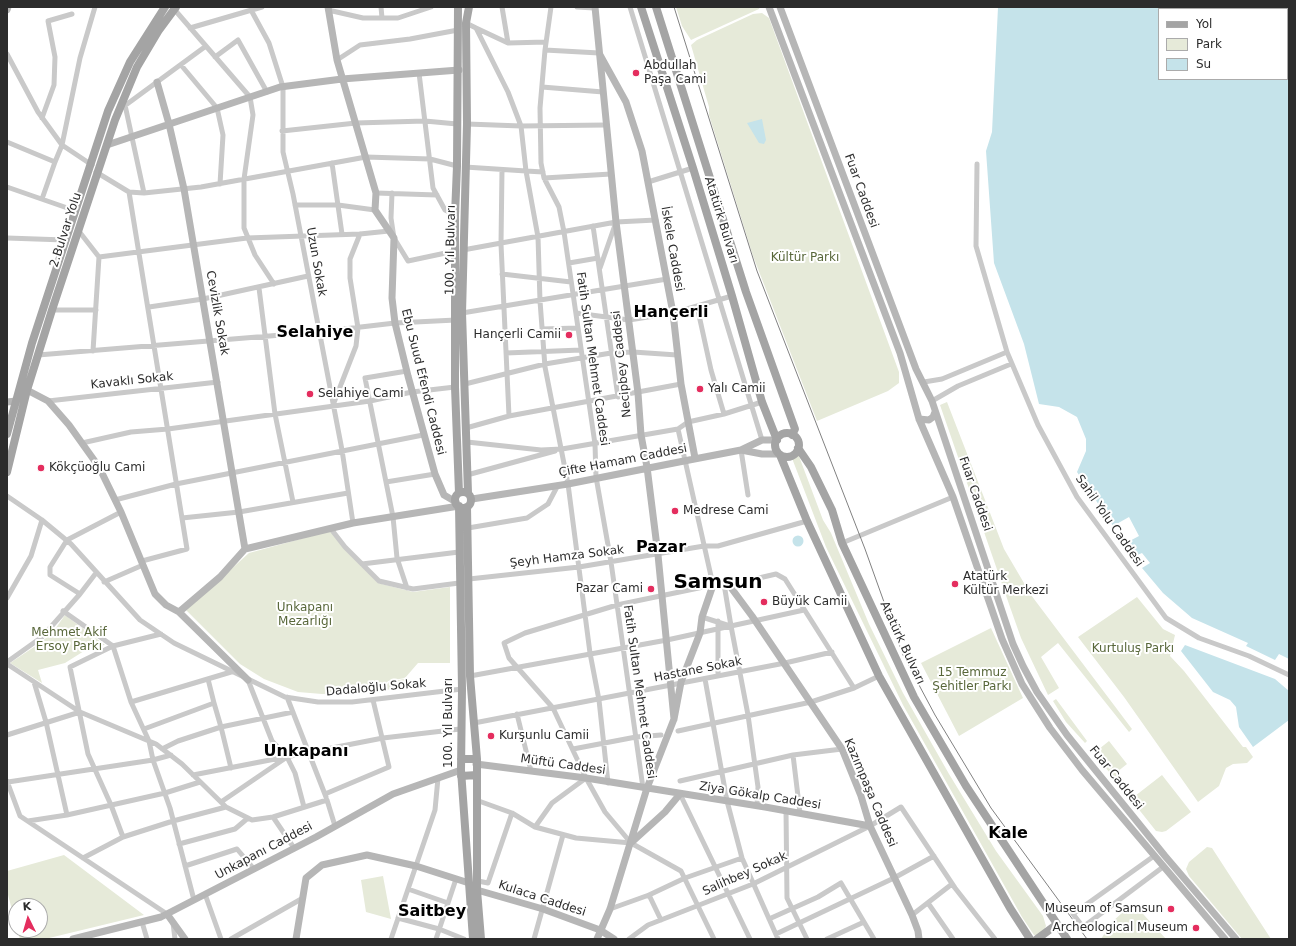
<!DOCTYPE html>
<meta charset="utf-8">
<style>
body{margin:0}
#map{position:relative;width:1296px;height:946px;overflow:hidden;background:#fff;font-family:"DejaVu Sans",sans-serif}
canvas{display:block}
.frame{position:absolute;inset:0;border:8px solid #2c2c2c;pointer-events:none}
.legend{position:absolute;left:1158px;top:8px;width:130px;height:72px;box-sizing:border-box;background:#fff;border:1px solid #ababab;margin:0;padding:5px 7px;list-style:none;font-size:12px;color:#2c2c2c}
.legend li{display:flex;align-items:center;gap:8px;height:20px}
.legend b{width:20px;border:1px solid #ababab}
.north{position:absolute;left:8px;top:898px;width:40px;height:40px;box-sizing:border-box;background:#fff;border:1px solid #ababab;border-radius:50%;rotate:355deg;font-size:11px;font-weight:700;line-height:16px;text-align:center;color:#2c2c2c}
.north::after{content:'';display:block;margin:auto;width:14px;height:18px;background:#e42d5e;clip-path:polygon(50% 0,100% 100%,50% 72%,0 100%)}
</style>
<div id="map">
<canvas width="1296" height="946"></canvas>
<div class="frame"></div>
<ul class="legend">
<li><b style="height:5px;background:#a4a4a4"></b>Yol</li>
<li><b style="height:11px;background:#e6ead9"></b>Park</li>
<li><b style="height:11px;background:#c5e3ea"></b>Su</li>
</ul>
<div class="north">K</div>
</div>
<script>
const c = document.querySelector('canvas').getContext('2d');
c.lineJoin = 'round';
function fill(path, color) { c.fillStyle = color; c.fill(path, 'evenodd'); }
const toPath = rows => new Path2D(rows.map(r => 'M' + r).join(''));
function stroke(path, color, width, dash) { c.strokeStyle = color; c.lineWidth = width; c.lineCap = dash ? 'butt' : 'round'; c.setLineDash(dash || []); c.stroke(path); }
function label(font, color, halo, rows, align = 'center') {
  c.font = font + ' "DejaVu Sans",sans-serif'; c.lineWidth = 4; c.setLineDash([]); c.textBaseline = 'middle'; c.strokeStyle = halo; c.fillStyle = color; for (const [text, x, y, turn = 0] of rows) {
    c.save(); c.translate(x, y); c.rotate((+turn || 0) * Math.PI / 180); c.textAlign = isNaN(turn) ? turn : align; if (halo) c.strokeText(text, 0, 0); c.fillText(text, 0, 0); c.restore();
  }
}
fill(toPath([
 [676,7,760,7,759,9,691,40,682,26],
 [762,13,769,18,899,372,899,383,888,391,817,421,753,256,709,115,709,107,691,45,697,40,753,14],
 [947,402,1004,549,1031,595,1132,729,1129,732,1058,643,1041,657,1059,688,1048,695,1021,638,1010,607,940,405],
 [797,451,823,520,831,533,869,624,903,693,949,774,996,851,1043,916,1046,926,1044,930,1038,935,1034,935,1022,917,903,705,826,547,790,453],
 [330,531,378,583,413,592,450,587,450,663,418,663,405,678,388,681,379,693,322,694,298,692,264,679,240,664,186,610,249,553],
 [1137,597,1163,629,1175,635,1170,656,1184,671,1243,747,1246,747,1253,757,1247,763,1233,764,1226,768,1219,786,1198,802,1124,697,1078,637],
 [65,615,105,645,92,646,65,663,38,670,42,683,10,663,40,643,53,632],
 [991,628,1023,698,959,736,921,663],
 [404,679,405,684,381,692,389,682],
 [1056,699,1087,741,1085,743,1066,722,1053,701],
 [1109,741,1127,764,1117,772,1135,796,1162,775,1191,812,1166,831,1162,832,1156,831,1094,753],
 [1207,847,1212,848,1271,939,1242,939,1189,876,1186,869,1189,862],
 [64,855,144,915,45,939,20,939,17,930,40,930,40,906,16,906,16,925,7,891,7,871],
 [383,876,391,919,366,912,361,880],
 [1133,903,1166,939,1101,939,1112,922]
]), '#e6ead9');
fill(toPath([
 [998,7,1289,7,1289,659,1279,654,1275,660,1246,646,1248,643,1192,618,1163,593,1142,568,1150,563,1142,553,1135,556,1133,552,1130,553,1124,544,1139,536,1129,517,1113,526,1077,472,1086,451,1086,439,1077,417,1059,407,1039,404,1024,344,994,263,986,151,992,132],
 [1159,9,1287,9,1287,79,1159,79],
 [762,119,766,140,764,144,759,143,747,123],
 '792.5 541a5.5 5.5 0 1 1 11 0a5.5 5.5 0 1 1-11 0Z',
 [1185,645,1275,679,1289,691,1289,720,1253,747,1239,727,1236,707,1230,700,1213,692,1181,651]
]), '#c5e3ea');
stroke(toPath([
 [381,7,382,18],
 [502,7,508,43,546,42],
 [551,7,545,50,540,108,541,163,544,178,559,207,564,232,595,444,596,477,611,562,643,788],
 [577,7,594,8],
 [630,7,762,440],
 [174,9,250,97,253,115,244,179,244,228,255,255,274,284],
 [251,10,269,43,283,87,283,152,293,194,342,450,353,523],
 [328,10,363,18,398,18,431,7],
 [190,28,262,7],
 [476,28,508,43],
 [545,50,599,53],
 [7,54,38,112,62,145],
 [215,57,238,40,267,92],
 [337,60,360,45,410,39,458,30],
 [181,65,217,108,223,135,220,184],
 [419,73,433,188,445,210,455,215],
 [542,87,603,92],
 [123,107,206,46],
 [42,118,54,85,55,57,48,21,72,14],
 [467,124,521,126,606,125],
 [282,131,356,123,425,121,457,124],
 [7,142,55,162,62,145,92,165],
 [62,145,80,58,95,7],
 [332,163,342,234],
 [977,164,976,246,1007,352,1038,425,1077,497,1166,618,1199,638,1249,656,1289,675],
 [465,167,526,171,521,126,508,92,476,28,466,23],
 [502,170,501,244,509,416,681,384],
 [96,172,129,192,144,193,125,105],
 [543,172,526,171,538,237,540,301,545,367,568,484,590,653,599,700,608,783],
 [544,178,611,174],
 [648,182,693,168],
 [7,187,76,211],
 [129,192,187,549,142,561],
 [144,193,201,187,366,157,430,159,457,166],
 [376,193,437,195],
 [392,193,391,218,394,238,408,261,455,251],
 [42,199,55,162],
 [295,205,338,205,375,210],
 [593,226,618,397],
 [78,230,99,257],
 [7,238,65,240],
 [463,250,616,222,656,220],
 [569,263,598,258],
 [600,268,615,225],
 [502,274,571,282],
 [259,288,275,414,293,502],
 [697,306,711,370,724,414],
 [149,307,203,299,308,276],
 [52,310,96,310],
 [462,313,667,279],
 [576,313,629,320,673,313,732,296],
 [542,329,578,328],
 [93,351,99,257,247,238,360,234,389,231],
 [506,353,581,350],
 [38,355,318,332,395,323,456,320],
 [924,382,942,379,1007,352],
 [465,384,545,364,611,353,633,352,677,355],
 [48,401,218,382],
 [932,401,958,386,1011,364],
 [333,405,356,346,358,328,350,278,350,259,360,234],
 [466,428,509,416],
 [678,429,713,585],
 [467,442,541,450,562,449,678,429,688,422,724,414,762,402],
 [82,443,131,432,168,429,370,401,412,392,455,387],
 [741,450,748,495],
 [467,475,555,451],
 [386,482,365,378,407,371],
 [7,496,42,520,71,544,140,620,174,643,285,697,318,702,352,702,462,689],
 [115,500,176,484,423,435],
 [182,518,239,512,348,493],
 [468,528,527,518,548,504,558,485],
 [331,529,345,547,379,581,413,589,459,583],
 [842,543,953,497],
 [362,564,459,552],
 [469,579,579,567,704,546,718,546,807,521],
 [104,582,143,565],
 [724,584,731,626,748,715,758,787,757,805],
 [407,588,397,558,393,517,386,482,435,474],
 [80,594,50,575,50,567,67,540,121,512],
 [7,598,31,556,42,520],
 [63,611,113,646,131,702,149,741,153,760,171,755],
 [702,617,730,626],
 [718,621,718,676],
 [7,662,42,637,80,594,96,573],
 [7,664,80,712,156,744,182,764,226,807,252,820,273,817,327,800,335,826],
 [470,676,667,640,804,610],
 [705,679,727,801,742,858,778,939],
 [248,680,272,741,287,757],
 [287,697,326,797],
 [131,702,231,672],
 [517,714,531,771],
 [474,723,785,663,832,652],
 [144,729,214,703,208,679],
 [678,731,811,702,854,688],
 [7,735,80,712],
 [162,749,178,741,221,727,214,703],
 [573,749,636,737,661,735],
 [793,755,800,813],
 [231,768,221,727,293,712],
 [193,775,383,738,460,729],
 [7,781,20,816,167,914],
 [680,781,793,755,842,749],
 [8,782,153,760,170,808,194,900],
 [325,794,389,767,373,700],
 [680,794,750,939],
 [476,800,512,813,535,827,576,838,631,843],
 [221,802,287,757,295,773,304,807],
 [786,810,787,898,807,939],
 [67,815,165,793,200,782],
 [273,817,294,848],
 [28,821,67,815,46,722,34,682],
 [535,827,552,803,586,778],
 [123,837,173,821,226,807],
 [179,844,235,829,248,818],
 [1154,856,1073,914,1083,927,1163,867],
 [83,858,123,837,111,805,88,754,70,667,113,646,161,634],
 [185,866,237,849,254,869],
 [478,881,488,883,512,813],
 [408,889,448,903],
 [205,894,221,939],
 [649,895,661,920],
 [928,903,953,939],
 [610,909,649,895,685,878,742,858],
 [912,915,952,884],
 [398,918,439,929,464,939],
 [769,919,818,897,841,883,874,939],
 [142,922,147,939],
 [173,923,175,939],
 [776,934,894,878,934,856],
 [231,939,303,898],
 [391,939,435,810,438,778],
 [436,939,456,879],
 [534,939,563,835],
 [629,939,648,925,753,884,870,826,901,807,955,888,995,939],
 [714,939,681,871,631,843,605,812,586,778,553,708,509,658,504,643,525,633,617,605,713,585,724,584,729,585,776,574,785,579,854,688,879,676],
 [827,939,864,922]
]), '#c9c9c9', 5);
stroke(toPath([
 [328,7,337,60,376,193,375,210,394,238,392,298,395,323,408,376,435,474,444,495,456,502],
 [595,7,616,222,638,393,641,435,647,467,658,555,674,719],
 [769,7,900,353,919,419,953,497,1002,639,1022,684,1050,728,1082,770,1225,939],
 [780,7,916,369,932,401,1013,644,1023,666,1037,692,1067,735,1165,856,1236,939],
 [7,10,8,7],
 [600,55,626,102,642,151,673,313,681,384,695,458],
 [157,82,169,124,184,189,245,549],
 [107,145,280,87,342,79,459,70],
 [27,390,48,401,69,425,99,467,121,512,155,594,166,605,179,612,248,680],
 [7,402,16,401],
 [919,419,929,420,933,417,935,412],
 [741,450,762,454,778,454],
 [472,499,568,484,684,461,741,450,762,440,777,440],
 [245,549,353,523,459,506],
 [729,585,752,616,842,749,861,796,870,826,912,915,918,931,919,939],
 [179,612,220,577,245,549],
 [476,764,586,778,765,807,870,826],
 [632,842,665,812,680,794],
 [477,890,543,909,600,930,614,939],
 [167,914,185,939],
 [73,939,161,917,316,837,393,794,461,770],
 [296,939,306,878,322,865,367,855,416,866,469,883],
 [597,939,610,909,647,788,674,719,681,682,700,633,702,617,713,585]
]), '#b6b6b6', 7);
stroke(toPath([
 [458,7,457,166,455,215,455,387,459,493],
 [641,7,693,168,732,296,762,402,777,440],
 [656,7,746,292,795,429,792,435],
 '775 445a12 12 0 1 1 24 0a12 12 0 1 1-24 0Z',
 [7,434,32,343,108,111,130,62,165,7],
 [798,448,811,467,832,510,842,543,914,697,966,786,1067,939],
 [780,455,807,521,879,676,1010,908,1030,939],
 [7,472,27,390,52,310,115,120,137,67,159,30,176,7],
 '455 500a8 8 0 1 1 16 0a8 8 0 1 1-16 0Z',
 [468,493,462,313,467,124,466,23,469,7],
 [459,506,462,689,461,770,473,939],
 [467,507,470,676,477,759,477,890,481,939],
 [461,759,477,759],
 [461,776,477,775],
 [1037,939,1056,925]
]), '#a4a4a4', 8);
stroke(toPath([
 [674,7,757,271,865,549,903,655,935,715,991,808,1087,939]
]), '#818181', 1);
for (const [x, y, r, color] of [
 [636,73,4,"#e42d5e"],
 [569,335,4,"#e42d5e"],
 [700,389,4,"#e42d5e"],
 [310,394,4,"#e42d5e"],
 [41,468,4,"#e42d5e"],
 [675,511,4,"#e42d5e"],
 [955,584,4,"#e42d5e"],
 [651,589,4,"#e42d5e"],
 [764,602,4,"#e42d5e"],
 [491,736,4,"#e42d5e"],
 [1171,909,4,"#e42d5e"],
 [1196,928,4,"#e42d5e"]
]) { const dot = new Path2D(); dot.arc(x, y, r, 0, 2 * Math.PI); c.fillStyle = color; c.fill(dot); stroke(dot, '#fff', 1.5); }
label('12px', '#2c2c2c', '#fff', [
 ["Abdullah",644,66],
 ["Paşa Cami",644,80],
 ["Hançerli Camii",561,335,"right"],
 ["Yalı Camii",708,389],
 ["Selahiye Cami",318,394],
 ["Kökçüoğlu Cami",49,468],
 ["Medrese Cami",683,511],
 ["Atatürk",963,577],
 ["Kültür Merkezi",963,591],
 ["Pazar Cami",643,589,"right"],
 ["Büyük Camii",772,602],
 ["Kurşunlu Camii",499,736],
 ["Museum of Samsun",1163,909,"right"],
 ["Archeological Museum",1188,928,"right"]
], 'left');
label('12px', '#2c2c2c', '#fff', [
 ["Fuar Caddesi",861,191,70],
 ["Atatürk Bulvarı",721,220,73],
 ["2.Bulvar Yolu",66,230,-72],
 ["İskele Caddesi",672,249,80],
 ["100. Yıl Bulvarı",451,250,-89],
 ["Uzun Sokak",316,262,80],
 ["Cevizlik Sokak",217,313,80],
 ["Fatih Sultan Mehmet Caddesi",592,359,82],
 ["Necipbey Caddesi",622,364,-96],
 ["Kavaklı Sokak",132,381,-6],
 ["Ebu Suud Efendi Caddesi",423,382,76],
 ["Çifte Hamam Caddesi",623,461,-11],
 ["Fuar Caddesi",975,494,71],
 ["Sahil Yolu Caddesi",1109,521,55],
 ["Şeyh Hamza Sokak",567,557,-7],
 ["Atatürk Bulvarı",902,643,65],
 ["Hastane Sokak",698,670,-11],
 ["Dadaloğlu Sokak",376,688,-5],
 ["Fatih Sultan Mehmet Caddesi",639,692,82],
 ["100. Yıl Bulvarı",449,723,-90],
 ["Müftü Caddesi",563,765,8],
 ["Fuar Caddesi",1116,778,51],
 ["Kazımpaşa Caddesi",870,793,67],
 ["Ziya Gökalp Caddesi",760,796,9],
 ["Unkapanı Caddesi",264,851,-28],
 ["Salihbey Sokak",745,874,-24],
 ["Kulaca Caddesi",542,899,18]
]);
label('12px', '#58673a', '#fff', [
 ["Kültür Parkı",805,258],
 ["Unkapanı",305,608],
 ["Mezarlığı",305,622],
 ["Mehmet Akif",69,633],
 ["Ersoy Parkı",69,647],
 ["Kurtuluş Parkı",1133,649],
 ["15 Temmuz",972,673],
 ["Şehitler Parkı",972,687]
]);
label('bold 16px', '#000', '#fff', [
 ["Hançerli",671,313],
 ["Selahiye",315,333],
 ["Pazar",661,548],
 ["Unkapanı",306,752],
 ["Kale",1008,834],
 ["Saitbey",432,912]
]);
label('bold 20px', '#000', '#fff', [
 ["Samsun",718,583]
]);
</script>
